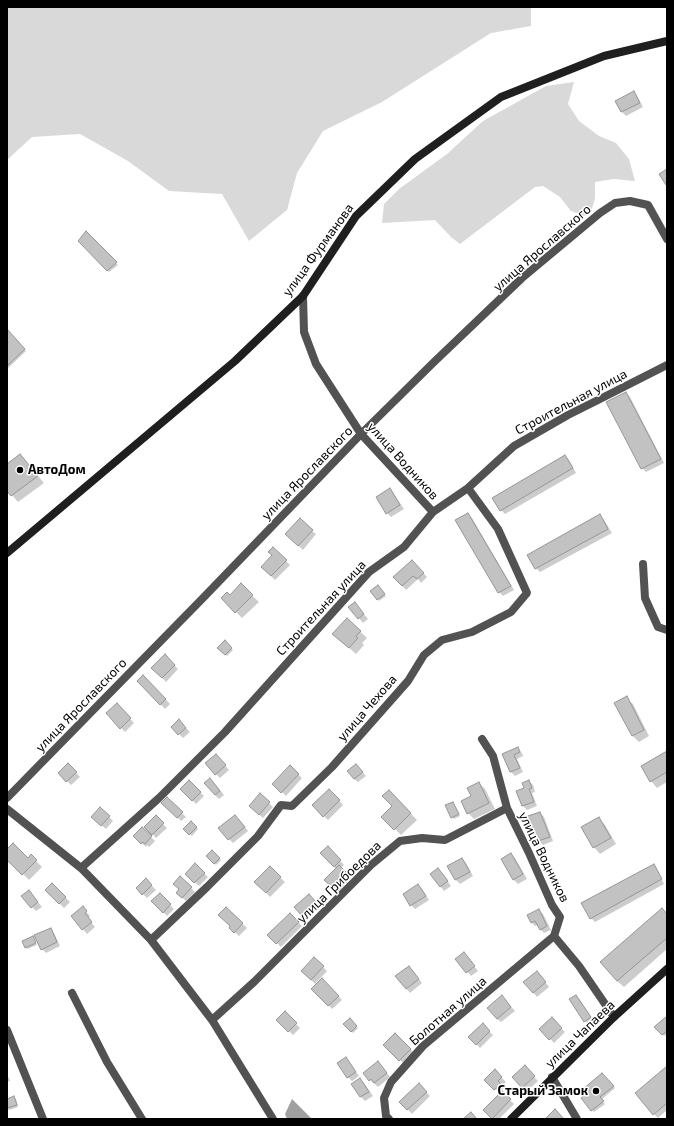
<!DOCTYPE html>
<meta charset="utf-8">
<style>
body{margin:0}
#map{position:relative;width:674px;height:1126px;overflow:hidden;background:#fff;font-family:"Exo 2",sans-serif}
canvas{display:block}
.frame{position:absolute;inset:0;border:8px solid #000;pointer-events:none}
</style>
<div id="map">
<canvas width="674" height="1126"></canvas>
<div class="frame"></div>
</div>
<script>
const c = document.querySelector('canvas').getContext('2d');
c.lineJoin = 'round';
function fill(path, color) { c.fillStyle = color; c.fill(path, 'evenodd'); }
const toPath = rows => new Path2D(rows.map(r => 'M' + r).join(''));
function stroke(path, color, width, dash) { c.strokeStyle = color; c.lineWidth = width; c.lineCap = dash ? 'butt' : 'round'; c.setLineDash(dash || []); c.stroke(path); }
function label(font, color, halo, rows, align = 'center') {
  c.font = font + ' "Exo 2",sans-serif'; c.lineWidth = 3; c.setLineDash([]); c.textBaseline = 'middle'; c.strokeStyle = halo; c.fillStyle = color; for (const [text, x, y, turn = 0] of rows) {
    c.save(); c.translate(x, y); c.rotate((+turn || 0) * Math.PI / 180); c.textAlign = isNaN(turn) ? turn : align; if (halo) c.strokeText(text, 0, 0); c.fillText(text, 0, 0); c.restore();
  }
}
fill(toPath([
 [7,7,531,7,531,26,491,33,382,102,323,131,297,173,287,210,249,241,222,194,169,191,128,161,80,134,32,137,7,160],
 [574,82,568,104,579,121,599,136,616,143,629,159,635,181,613,179,595,182,595,198,591,212,584,216,571,211,560,197,543,186,535,187,460,244,451,237,435,220,382,223,384,204,399,189,447,154,483,121,546,86]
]), '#d9d9d9');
fill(toPath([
 [292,1099,312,1119,287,1119,285,1114]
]), '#a0a0a0');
fill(toPath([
 [633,92,637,96,643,107,626,116,622,112,617,101],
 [86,233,118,265,109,272,79,241],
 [7,331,26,351,7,369],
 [626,393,630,397,664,463,646,472,642,468],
 [20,455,44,483,18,502,7,489,7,465],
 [565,456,569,460,576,473,505,514,501,510],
 [390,490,394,494,404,509,391,517,387,513],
 [468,514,472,518,514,590,503,596,499,592],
 [600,516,604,520,612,533,540,572,536,568,529,555],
 [312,531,316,534,303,550,286,534],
 [273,548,290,565,275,580,262,567,273,555],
 [412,561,427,577,421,583,418,579,406,590,394,577],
 [241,585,259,602,242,618,222,598,230,596],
 [380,588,386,596,379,601,378,599],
 [350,607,358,607,368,619,363,623],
 [347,619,367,638,362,643,364,645,356,654,340,640],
 [225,642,233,650,227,656,219,648],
 [165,656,178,669,166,682,153,668],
 [143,676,170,704,165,709,138,681],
 [626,698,633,704,649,736,639,742,632,735],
 [117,704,134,723,125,732,107,713],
 [183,725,190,732,183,738,179,734],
 [518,749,522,753,523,756,517,759,523,772,515,776,511,772,503,755],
 [667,752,667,782,657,788,651,781],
 [216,755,229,770,220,778,206,764],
 [68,764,80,777,71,785,59,773],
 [290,767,302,778,286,796,274,784],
 [360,769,366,776,358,782,354,779],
 [529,781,533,785,535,792,532,793,537,806,527,810,523,806,517,792,526,788],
 [189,782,204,796,196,804,182,789],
 [214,783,224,795,219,799,215,795],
 [479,783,485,789,495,809,474,819,468,813,472,796],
 [329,790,343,805,328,820,313,805],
 [389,791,417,820,401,835,383,817,393,806],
 [260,795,273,807,263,818,250,806],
 [167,798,186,817,181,821,163,803],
 [454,805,460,816,454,819,452,817],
 [540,813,544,817,553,841,543,845,539,841,535,833,532,834,528,830],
 [109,817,113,821,106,829,96,821],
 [156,817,167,828,156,838,146,827],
 [599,819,605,825,616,844,600,854,594,847],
 [239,820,248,831,233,843,229,839],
 [191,822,198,829,192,836,184,829],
 [142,828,155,841,149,847,147,845,146,847,134,836],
 [327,847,344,865,341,868,351,878,338,892,326,880,336,869,321,853],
 [7,850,28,859,31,856,42,867,29,880,7,858],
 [212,851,221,860,216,865,207,856],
 [511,854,515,858,527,879,518,884,514,880,502,859],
 [462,859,466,863,473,876,460,884,456,880,449,867],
 [195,865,208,877,199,886,186,874],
 [653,865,657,868,655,868,664,884,666,883,595,922,591,918],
 [270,868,285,882,270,897,256,882],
 [442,873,451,886,444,891,431,874],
 [180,877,195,892,186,901,177,893,180,889],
 [146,880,156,890,147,898,137,888],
 [52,884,70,902,64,908,46,890],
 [418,885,422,889,429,900,415,909,411,905],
 [160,895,174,909,167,916,153,901],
 [33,896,42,907,36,911,32,907],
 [313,899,319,906,305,918,301,914],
 [83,908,90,916,88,918,95,927,87,934,72,916],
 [226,908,247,928,239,936,230,928,231,926],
 [539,910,543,914,551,930,544,933,540,929,538,925,535,926,531,922],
 [290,914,302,926,281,947,269,935],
 [667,915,667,949,624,987,617,981],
 [50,929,54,933,60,946,46,953,42,949],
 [34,939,37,945,27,949,26,947],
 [314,958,327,971,315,984,302,971],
 [468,958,478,971,471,976,457,959],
 [413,971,422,983,410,993,397,977],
 [541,976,549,987,537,997,525,982],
 [322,980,342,1000,332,1009,313,989],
 [576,996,580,1000,594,1022,589,1025,585,1021,571,999],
 [505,1000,515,1011,501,1022,497,1019],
 [285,1013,300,1028,293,1035,278,1020],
 [667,1017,667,1034,664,1036,655,1027],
 [350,1019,358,1028,353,1033,344,1024],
 [552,1019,565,1032,554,1043,541,1029],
 [483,1025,493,1035,480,1048,470,1037],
 [395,1034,414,1053,404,1064,385,1045],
 [346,1058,359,1076,352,1081,348,1077],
 [382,1066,390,1077,378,1087,370,1080],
 [525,1067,538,1081,527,1091,514,1077],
 [667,1067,667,1110,658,1118,654,1114],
 [495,1071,506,1082,502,1086,504,1088,501,1091,514,1104,499,1119,493,1119,484,1110,500,1094,486,1080],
 [7,1074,10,1081,7,1082],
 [602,1074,615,1088,601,1100,605,1104,594,1112,582,1098,588,1094],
 [360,1079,364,1083,373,1096,365,1101,361,1097,353,1084],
 [419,1085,430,1096,412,1114,401,1102],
 [14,1098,16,1099,18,1107,9,1110,7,1108,7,1100]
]), '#0003');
const building = toPath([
 [634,91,640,103,621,112,615,101,634,91],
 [667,169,667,184,666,185,659,174,667,169],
 [86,231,117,262,107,271,78,241,86,231],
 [7,329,25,349,7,366,7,329],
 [626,392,661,459,641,469,606,402,626,392],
 [20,454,38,476,11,496,7,491,7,464,20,454],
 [565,455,573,468,500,511,492,498,565,455],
 [390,488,400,505,386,514,376,497,390,488],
 [468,513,511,586,498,593,455,520,468,513],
 [600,514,608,529,535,569,527,555,600,514],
 [300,518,313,530,298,546,285,534,300,518],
 [273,547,287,560,271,576,261,567,272,555,268,552,273,547],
 [412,560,424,573,417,579,413,576,402,586,393,577,412,560],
 [241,583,253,595,235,613,221,598,227,592,230,595,241,583],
 [378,585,385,594,377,600,370,591,378,585],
 [355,602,364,614,358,619,348,607,355,602],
 [347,618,361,631,356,636,358,638,349,648,332,634,347,618],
 [225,640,232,648,225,655,217,648,225,640],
 [165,654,175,665,162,678,151,668,165,654],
 [143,675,166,699,160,705,137,681,143,675],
 [627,696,644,730,632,736,614,703,627,696],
 [117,703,131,718,120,729,106,713,117,703],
 [179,719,186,728,178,735,171,727,179,719],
 [518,747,520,752,514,755,520,768,510,772,502,754,518,747],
 [667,751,667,772,650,782,641,766,667,751],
 [216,754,226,765,215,775,205,763,216,754],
 [68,763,77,772,66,782,58,773,68,763],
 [356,764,363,772,354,779,347,771,356,764],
 [290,765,299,774,281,793,272,784,290,765],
 [210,778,220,791,215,795,204,783,210,778],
 [189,780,201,792,192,801,180,789,189,780],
 [529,780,532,788,529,789,534,802,522,806,516,791,524,788,522,783,529,780],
 [479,782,489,803,467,814,461,801,471,796,467,788,479,782],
 [329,789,340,800,323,817,312,805,329,789],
 [389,790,411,813,394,830,381,817,392,806,382,796,389,790],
 [260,793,270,802,259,815,249,806,260,793],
 [167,797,183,812,177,818,161,803,167,797],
 [453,802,459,814,451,818,445,805,453,802],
 [100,807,110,816,101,826,91,817,100,807],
 [540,812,550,837,538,841,533,829,527,831,522,818,540,812],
 [156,815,164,823,152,835,144,827,156,815],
 [235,815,245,827,228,840,218,828,235,815],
 [599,817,611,838,593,848,581,827,599,817],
 [191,821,197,827,189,835,183,829,191,821],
 [142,827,152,836,145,844,143,842,141,844,133,836,142,827],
 [13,843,28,858,31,854,37,860,22,875,7,860,7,849,13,843],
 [328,846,341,860,334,867,320,853,328,846],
 [212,850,220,858,214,864,206,856,212,850],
 [511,853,523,874,513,880,501,859,511,853],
 [462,858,470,872,455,880,447,866,462,858],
 [195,863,205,873,194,883,185,874,195,863],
 [654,864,662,879,590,919,581,903,654,864],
 [339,865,348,874,334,889,324,880,339,865],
 [270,866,281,877,266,893,254,882,270,866],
 [438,868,448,881,440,887,430,874,438,868],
 [180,876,192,887,182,898,176,893,179,889,173,884,180,876],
 [146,878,152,885,142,895,136,888,146,878],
 [52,883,66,897,59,904,45,890,52,883],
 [418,884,426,896,410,906,403,894,418,884],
 [29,890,38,902,31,908,21,896,29,890],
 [160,893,171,904,163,913,151,901,160,893],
 [309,894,316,902,301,915,294,907,309,894],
 [83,906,87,911,85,913,92,922,82,930,71,916,83,906],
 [226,907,243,923,234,933,229,928,230,926,218,915,226,907],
 [662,908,667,914,667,938,617,981,600,962,662,908],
 [539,909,547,926,540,930,535,921,531,923,527,915,539,909],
 [290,913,299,922,276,944,267,935,290,913],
 [51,928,57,942,41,950,34,935,51,928],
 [33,936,36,943,25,948,22,941,33,936],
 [464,952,475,966,466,973,455,959,464,952],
 [314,957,324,966,311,980,301,971,314,957],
 [409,966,419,979,406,989,395,976,409,966],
 [537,971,546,982,533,993,523,982,537,971],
 [322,978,339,996,328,1006,311,989,322,978],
 [502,995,511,1007,497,1019,487,1008,502,995],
 [576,995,591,1017,584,1022,569,999,576,995],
 [285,1011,297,1023,288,1032,276,1020,285,1011],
 [667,1016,667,1031,662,1035,654,1027,667,1016],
 [552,1017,562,1028,549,1040,539,1029,552,1017],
 [350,1018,357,1026,351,1032,343,1024,350,1018],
 [483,1023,490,1031,476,1045,468,1037,483,1023],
 [395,1033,411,1049,399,1061,383,1045,395,1033],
 [346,1057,356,1072,347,1078,337,1063,346,1057],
 [378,1061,387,1073,374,1083,371,1079,369,1081,363,1073,378,1061],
 [525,1065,535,1076,522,1088,512,1077,525,1065],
 [667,1066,667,1103,653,1115,635,1093,667,1066],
 [495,1069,502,1077,498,1081,501,1084,494,1090,484,1080,495,1069],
 [602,1073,614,1086,600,1097,604,1101,591,1111,581,1098,586,1094,583,1089,602,1073],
 [360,1078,369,1092,360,1097,351,1084,360,1078],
 [419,1083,427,1092,407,1110,399,1102,419,1083],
 [502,1091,511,1099,492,1119,483,1110,502,1091],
 [14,1096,17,1105,7,1108,7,1099,14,1096],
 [555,1109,564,1119,545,1119,555,1109],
 [471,1112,477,1119,463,1119,471,1112]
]);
fill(building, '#c2c2c2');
stroke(building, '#969696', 1);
stroke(toPath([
 [303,296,304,332,316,364,361,434,433,512],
 [643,564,645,598,658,627,667,630],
 [482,739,493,756,507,808,529,853,552,905,560,917,554,936,579,966,614,1017],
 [7,798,203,598,361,434,434,362,522,278,600,213,615,203,630,201,648,205,667,239],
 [7,809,81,868,151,940,212,1020,273,1119],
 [81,868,159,798,225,732,369,572,404,547,433,512,468,488,514,446,568,415,600,399,667,365],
 [151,940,207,887,258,836,281,805,292,806,332,767,408,681,424,655,442,640,472,632,511,612,527,593,498,529,468,488],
 [72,993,107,1062,142,1119],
 [212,1020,254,982,371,865,400,841,422,838,445,840,507,808],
 [7,1030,43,1119],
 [552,1077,577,1119],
 [389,1119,386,1116,384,1098,391,1082,423,1046,554,936]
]), '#525252', 8);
stroke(toPath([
 [7,553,235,361,303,296,356,216,415,159,501,97,604,56,667,41],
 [511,1119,614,1017,667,969]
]), '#1f1f1f', 8);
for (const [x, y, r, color] of [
 [20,470,4,"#000"],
 [596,1091,4,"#000"]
]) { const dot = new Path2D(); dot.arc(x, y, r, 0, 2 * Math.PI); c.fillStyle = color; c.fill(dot); stroke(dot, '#fff', 1.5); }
label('13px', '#000', '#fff', [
 ["улица Ярославского",542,248,-41],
 ["улица Фурманова",318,250,-54],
 ["Строительная улица",571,402,-28],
 ["улица Водников",403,461,48],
 ["улица Ярославского",307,473,-46],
 ["Строительная улица",321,608,-47],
 ["улица Ярославского",81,705,-46],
 ["улица Чехова",367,708,-49],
 ["улица Водников",544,857,64],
 ["улица Грибоедова",339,882,-44],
 ["Болотная улица",448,1011,-41],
 ["улица Чапаева",580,1034,-44]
]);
label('bold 13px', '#000', '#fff', [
 ["АвтоДом",28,470],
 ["Старый Замок",588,1091,"right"]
], 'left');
</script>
